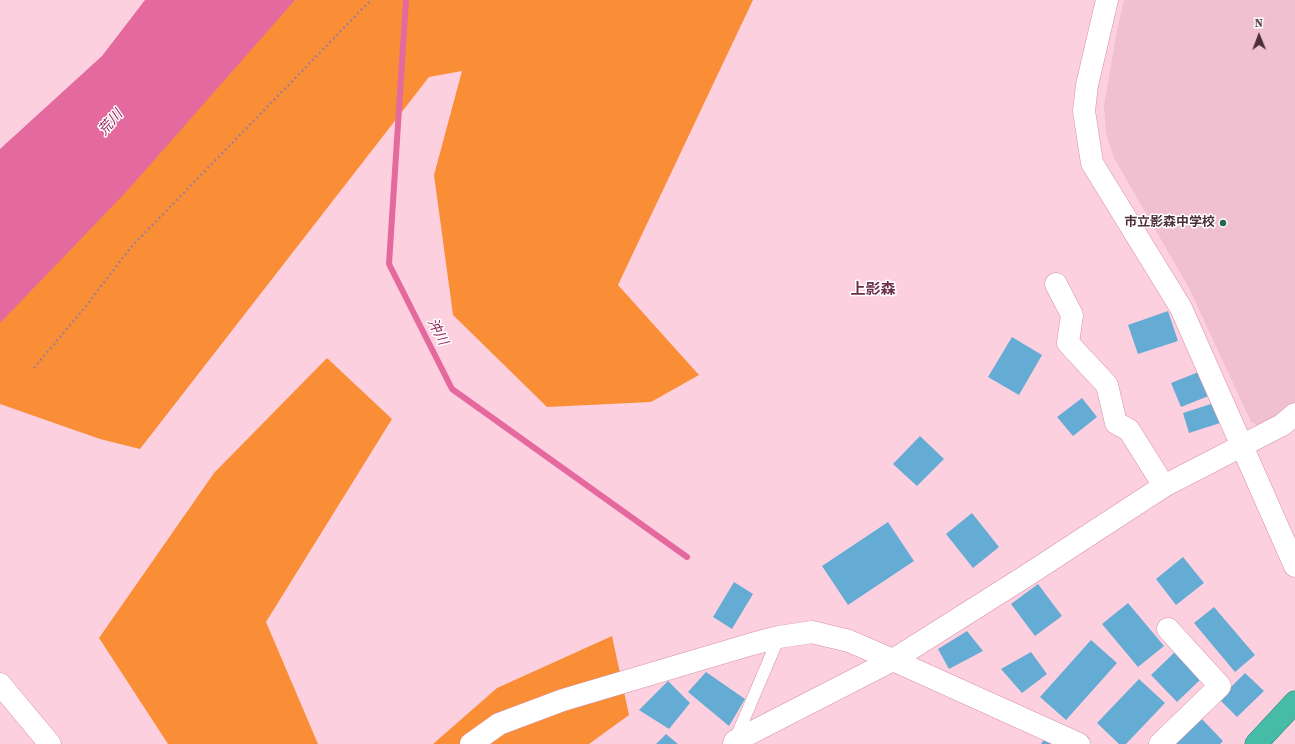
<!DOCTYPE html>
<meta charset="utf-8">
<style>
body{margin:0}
#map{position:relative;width:1295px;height:744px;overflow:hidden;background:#fdd0e0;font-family:"Source Serif 4",serif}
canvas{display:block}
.north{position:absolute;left:1239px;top:16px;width:40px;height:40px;-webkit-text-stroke:3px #fff;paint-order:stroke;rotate:359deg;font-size:11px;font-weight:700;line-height:16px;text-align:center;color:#4b2e39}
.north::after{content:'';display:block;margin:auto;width:14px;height:18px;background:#4b2e39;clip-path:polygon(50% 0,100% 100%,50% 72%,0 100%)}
</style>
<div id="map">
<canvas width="1295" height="744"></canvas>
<div class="north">N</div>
</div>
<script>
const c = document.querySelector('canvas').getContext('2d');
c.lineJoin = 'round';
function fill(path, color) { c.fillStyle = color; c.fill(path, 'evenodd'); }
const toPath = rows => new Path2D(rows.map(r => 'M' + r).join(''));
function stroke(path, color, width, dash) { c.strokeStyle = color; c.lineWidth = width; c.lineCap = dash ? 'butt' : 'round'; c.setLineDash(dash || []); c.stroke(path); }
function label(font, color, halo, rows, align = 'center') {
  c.font = font + ' "Source Serif 4","Noto Sans JP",serif'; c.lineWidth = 3; c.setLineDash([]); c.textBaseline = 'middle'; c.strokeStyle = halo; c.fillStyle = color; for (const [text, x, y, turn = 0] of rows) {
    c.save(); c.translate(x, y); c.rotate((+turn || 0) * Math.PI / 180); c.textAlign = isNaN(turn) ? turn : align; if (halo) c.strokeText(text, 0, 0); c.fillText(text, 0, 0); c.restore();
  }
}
fill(toPath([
 [1124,0,1295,0,1295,409,1261,427,1251,422,1189,288,1114,158,1106,133,1104,106,1117,30]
]), '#f0bfd0');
fill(toPath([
 [248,0,753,0,618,285,699,375,651,402,547,407,453,315,434,175,462,71,429,77,140,449,100,439,0,404,0,281],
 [327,358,392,419,266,622,318,744,168,744,99,638,214,473],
 [612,636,629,715,589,744,433,744,497,688]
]), '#fa8e37');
fill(toPath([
 [145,0,295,0,127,191,0,323,0,149,102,56]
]), '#e3699e');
stroke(toPath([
 [406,0,389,264,452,389,687,557]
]), '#e3699e', 6);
fill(toPath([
 [1168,311,1178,341,1138,354,1128,325],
 [1012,337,1042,355,1019,395,988,377],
 [1201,371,1211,395,1181,407,1171,383],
 [1082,398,1097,417,1073,436,1057,417],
 [1214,403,1220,423,1189,433,1183,413],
 [920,436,944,459,917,486,893,464],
 [972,513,999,547,973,568,946,534],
 [888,522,914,561,848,605,822,566],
 [1183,557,1204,583,1176,605,1156,579],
 [734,582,753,594,732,629,713,617],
 [1038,584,1062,616,1035,636,1011,604],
 [1128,603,1164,646,1138,667,1102,624],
 [1214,607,1255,655,1235,672,1194,623],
 [967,631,983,651,949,669,938,649],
 [1091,640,1117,663,1066,720,1040,697],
 [1176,651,1202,678,1177,702,1151,675],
 [1031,652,1047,674,1022,693,1001,669],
 [706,672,745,699,729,726,688,692],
 [1245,673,1264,691,1237,717,1219,699],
 [1139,679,1165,703,1126,744,1119,744,1097,723],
 [668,681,690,703,669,729,639,710],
 [1199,716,1223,741,1220,744,1166,744],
 [666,734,678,744,656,744],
 [1045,738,1055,744,1041,744]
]), '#65acd4');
const service = toPath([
 [735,740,779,637]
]);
const minor = toPath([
 [1107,0,1087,85,1084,111,1092,163,1181,308,1295,566],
 [1056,284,1072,315,1068,343,1107,385,1116,423,1129,430,1164,486],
 [0,684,50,744],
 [471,744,499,724,563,700,752,644,779,637,812,632,849,641,893,660,1079,744],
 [734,744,735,741,893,660,1026,576,1164,486,1282,425,1295,414],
 [1160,744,1220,686,1168,629]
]);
const trunk = toPath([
 [1256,744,1295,702]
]);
stroke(service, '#d68faa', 13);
stroke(minor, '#d68faa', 23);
stroke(trunk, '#298072', 23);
stroke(toPath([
 [34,368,86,306,132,246,371,0]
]), '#a47f8d', 2.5, [2, 3]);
stroke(service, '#fff', 12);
stroke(minor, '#fff', 22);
stroke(trunk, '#46bca6', 22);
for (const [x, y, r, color] of [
 [1223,223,4,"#226656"]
]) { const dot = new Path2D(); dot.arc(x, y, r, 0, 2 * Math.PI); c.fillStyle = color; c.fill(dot); stroke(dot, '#fff', 1.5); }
label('bold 13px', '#4b2e39', '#fff', [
 ["市立影森中学校",1215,223]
], 'right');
label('italic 14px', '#94265c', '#fff', [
 ["荒川",111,123,-49],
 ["沖川",437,332,63]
]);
label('bold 15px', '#6b2e48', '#fff', [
 ["上影森",873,290]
]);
</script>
